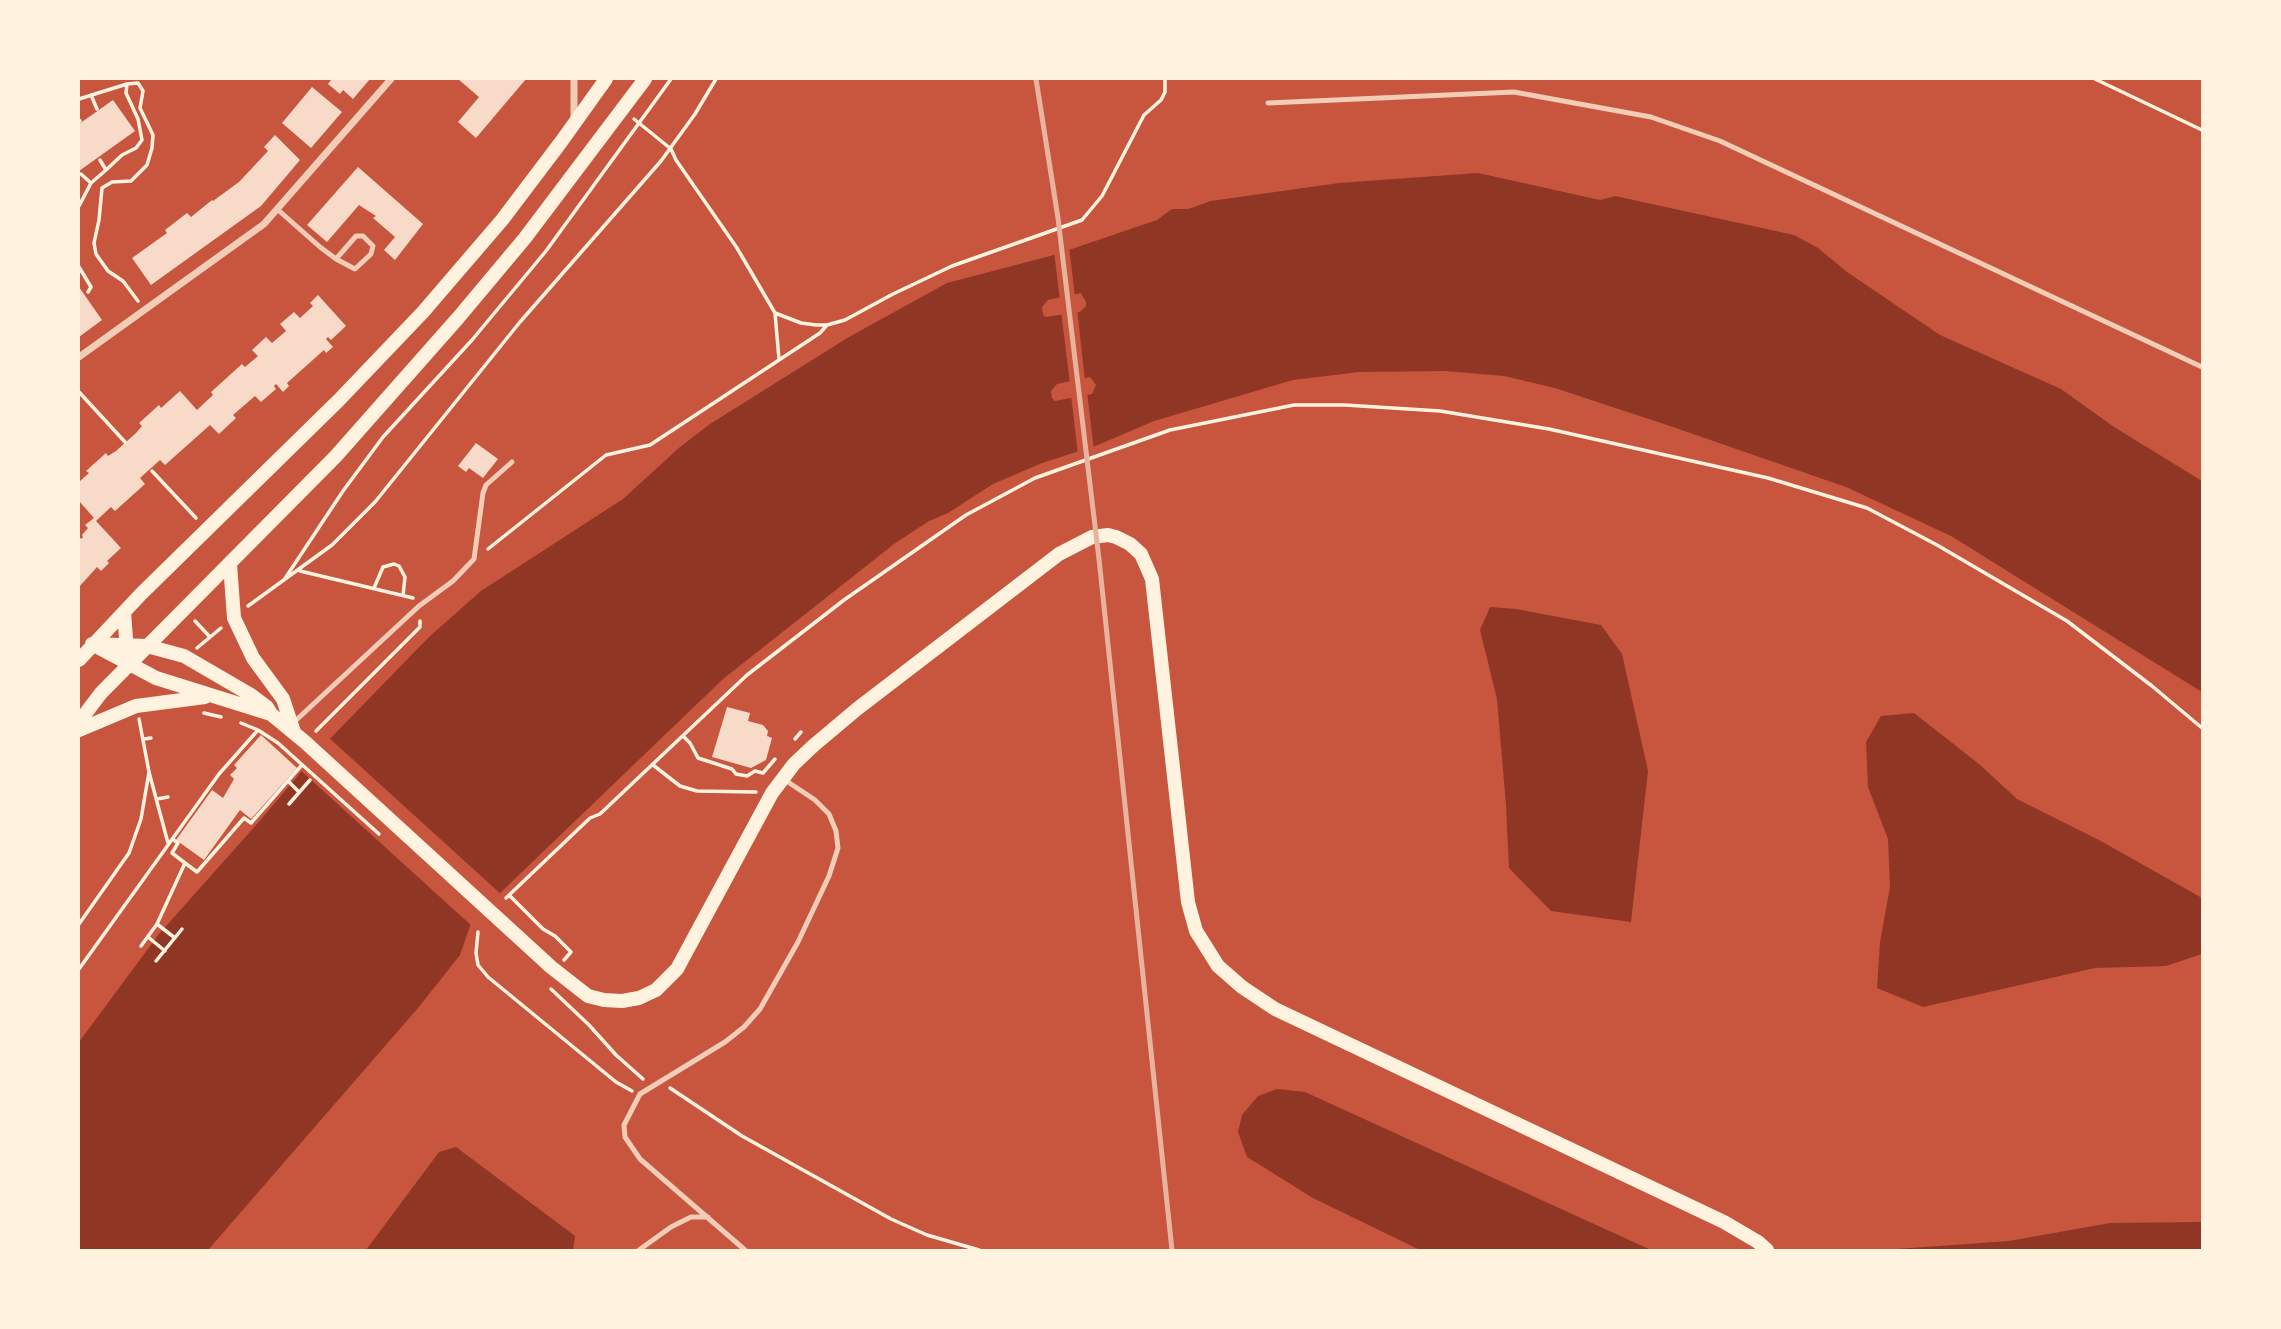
<!DOCTYPE html>
<style>
body{margin:0}
#map{position:relative;width:2281px;height:1329px;overflow:hidden;background:#c8553d;font-family:"Exo 2",sans-serif}
canvas{display:block}
.frame{position:absolute;inset:0;border:80px solid #fff3e0;pointer-events:none}
</style>
<div id="map">
<canvas width="2281" height="1329"></canvas>
<div class="frame"></div>
</div>
<script>
const c = document.querySelector('canvas').getContext('2d');
c.lineJoin = 'round';
function fill(path, color) { c.fillStyle = color; c.fill(path, 'evenodd'); }
const toPath = rows => new Path2D(rows.map(r => 'M' + r).join(''));
function stroke(path, color, width, dash) { c.strokeStyle = color; c.lineWidth = width; c.lineCap = dash ? 'butt' : 'round'; c.setLineDash(dash || []); c.stroke(path); }
fill(toPath([
 [1478,173,1600,200,1615,196,1794,235,1818,248,1847,272,1940,335,2061,389,2114,427,2202,481,2202,692,1951,536,1846,487,1673,427,1555,388,1504,376,1446,371,1359,372,1293,380,1154,421,1098,445,1042,463,993,484,948,513,929,521,894,544,723,679,498,895,471,923,460,955,418,1008,208,1250,79,1250,79,1042,159,934,257,824,322,747,429,637,481,591,623,499,680,447,710,424,849,337,947,283,1054,255,1157,220,1172,209,1188,209,1211,201,1339,183],
 [1081,293,1086,302,1086,306,1080,312,1046,317,1043,315,1042,307,1048,300],
 [1090,377,1096,385,1092,394,1055,401,1052,398,1051,391,1057,384],
 [1490,607,1516,609,1601,625,1622,654,1648,771,1631,922,1551,911,1509,868,1506,805,1497,699,1480,630],
 [1914,713,1979,764,2017,799,2099,840,2202,898,2202,954,2166,966,2095,968,1923,1007,1877,988,1880,942,1890,887,1888,839,1868,787,1866,742,1881,716],
 [1277,1089,1305,1092,1651,1250,1420,1250,1313,1198,1247,1157,1238,1132,1242,1115,1258,1096],
 [456,1147,575,1236,573,1250,366,1250,439,1152],
 [2202,1222,2202,1250,1882,1250,2009,1241,2110,1223]
]), '#8f3625');
fill(toPath([
 [1069,246,1075,297,1060,301,1054,251],
 [1077,308,1085,381,1070,384,1061,311],
 [1087,392,1094,450,1078,455,1071,395],
 [327,736,503,896,473,927,298,768]
]), '#c8553d');
fill(toPath([
 [329,79,370,79,353,99,343,90,340,94,328,84,331,80],
 [458,79,526,79,476,138,458,122,479,97],
 [312,87,342,112,311,148,282,123],
 [113,100,135,131,79,171,79,124],
 [275,135,300,160,261,206,151,285,132,258,167,233,165,230,187,213,191,217,212,200,213,201,239,182,268,151,264,147],
 [358,167,423,224,395,260,384,250,395,237,373,218,376,216,359,205,327,242,307,225],
 [79,287,102,320,79,337],
 [318,295,346,326,331,340,328,337,326,339,333,347,326,353,324,350,287,383,289,386,283,392,276,384,274,386,276,389,261,402,255,396,233,415,236,418,219,434,210,425,165,465,160,460,140,478,145,484,115,511,111,507,96,521,121,548,107,561,109,563,101,571,97,567,79,587,79,536,81,539,83,537,82,535,88,528,85,525,94,518,79,501,79,482,89,473,86,471,106,453,108,456,116,451,136,433,142,426,139,423,159,405,161,408,180,391,197,410,213,395,211,392,242,364,245,367,258,356,252,350,266,337,272,343,286,331,280,324,294,312,300,318,313,306,310,303],
 [476,443,498,459,483,478,469,468,466,472,458,466],
 [727,707,750,713,748,721,763,725,768,731,767,736,772,738,766,760,751,768,712,757],
 [261,735,297,768,251,819,240,810,204,860,176,840,212,790,223,798,234,779,230,775,237,768,234,765]
]), '#f7dbc8');
stroke(toPath([
 [2095,79,2202,130],
 [91,95,97,109],
 [79,99,127,84,138,83,143,91,140,108,153,135,152,148,147,165,131,181,112,182,102,188,99,220,94,243,96,254,108,271,123,281,138,301],
 [634,119,671,149,676,160,737,248,775,313,779,359],
 [79,120,80,121],
 [100,160,106,170,122,155,136,148,142,140,138,119,126,93,127,84],
 [81,174,91,183,106,170],
 [79,206,91,183],
 [79,267,91,287,88,292],
 [775,313,801,323,816,325,827,325,845,320,893,294,952,266,1082,220,1102,196,1144,115,1161,100,1165,92,1165,79],
 [79,392,125,442],
 [152,471,196,518],
 [488,549,606,455,650,445,820,333,827,325],
 [300,571,413,598],
 [284,580,343,491,383,437,472,340,546,251,671,79],
 [374,588,383,567,394,564,399,566,405,577,403,595],
 [248,606,332,545,375,502,520,322,661,161,695,114,716,79],
 [195,621,210,637],
 [197,648,221,628],
 [204,713,221,717],
 [139,719,149,772,168,843],
 [241,723,258,730,278,743,379,834],
 [316,731,420,627,420,621],
 [683,736,690,743,698,758,732,769,736,774,747,776,755,771,763,773,775,759],
 [144,739,151,738],
 [795,739,801,732],
 [653,765,680,786,697,791,756,792],
 [288,781,299,792],
 [157,799,168,797],
 [289,804,310,780],
 [172,839,178,843,172,853,185,863],
 [509,895,543,929,555,936,571,952,564,960],
 [506,898,590,818,600,814,747,675,844,600,966,515,1035,478,1170,430,1294,405,1345,405,1440,411,1549,429,1768,478,1867,508,1937,545,2067,621,2152,686,2202,728],
 [79,924,129,853,141,819,149,772],
 [157,924,175,938],
 [478,932,476,953,478,965,488,977,616,1082,632,1091],
 [148,937,165,951],
 [141,946,157,924,185,863,197,872,244,818,251,823,301,766],
 [156,961,182,929],
 [79,969,219,774,258,730],
 [551,989,589,1025,616,1055,643,1079],
 [670,1088,742,1136,891,1219,927,1235,979,1250]
]), '#fff3e0', 3.5);
stroke(toPath([
 [1268,103,1514,92,1651,117,1720,141,2202,367],
 [277,209,320,247,336,259,355,269,371,254,373,246,363,236,356,236,336,259],
 [293,723,419,606,453,581,474,559,483,493,486,485,512,462],
 [639,1250,671,1227,691,1217,708,1217],
 [745,1250,640,1159,625,1137,624,1125,640,1094,725,1042,744,1027,760,1009,798,942,829,876,838,848,836,831,829,814,815,800,785,780]
]), '#f1ccb7', 5);
stroke(toPath([
 [574,79,574,120],
 [79,357,264,224,391,79]
]), '#f1ccb7', 7);
stroke(toPath([
 [230,564,234,618,253,658,283,699,294,732],
 [124,612,127,652],
 [92,644,147,646,184,656,251,695,267,707,271,714,305,742,551,967,588,996,604,1000,622,1001,639,998,656,990,677,969,772,793,794,764,813,746,857,709,1059,554,1092,537,1108,535,1116,537,1130,544,1141,554,1152,579,1188,902,1196,931,1218,966,1242,987,1275,1009,1724,1222,1758,1242,1767,1250],
 [94,645,156,678,271,714],
 [79,660,141,594,339,400,423,312,502,220,561,142,606,79],
 [79,722,101,693,336,456,458,318,525,238,645,79],
 [79,730,136,706,205,697]
]), '#fff3e0', 14);
stroke(toPath([
 [1036,79,1058,218,1099,559,1172,1250]
]), '#e9b49f', 5);
</script>
